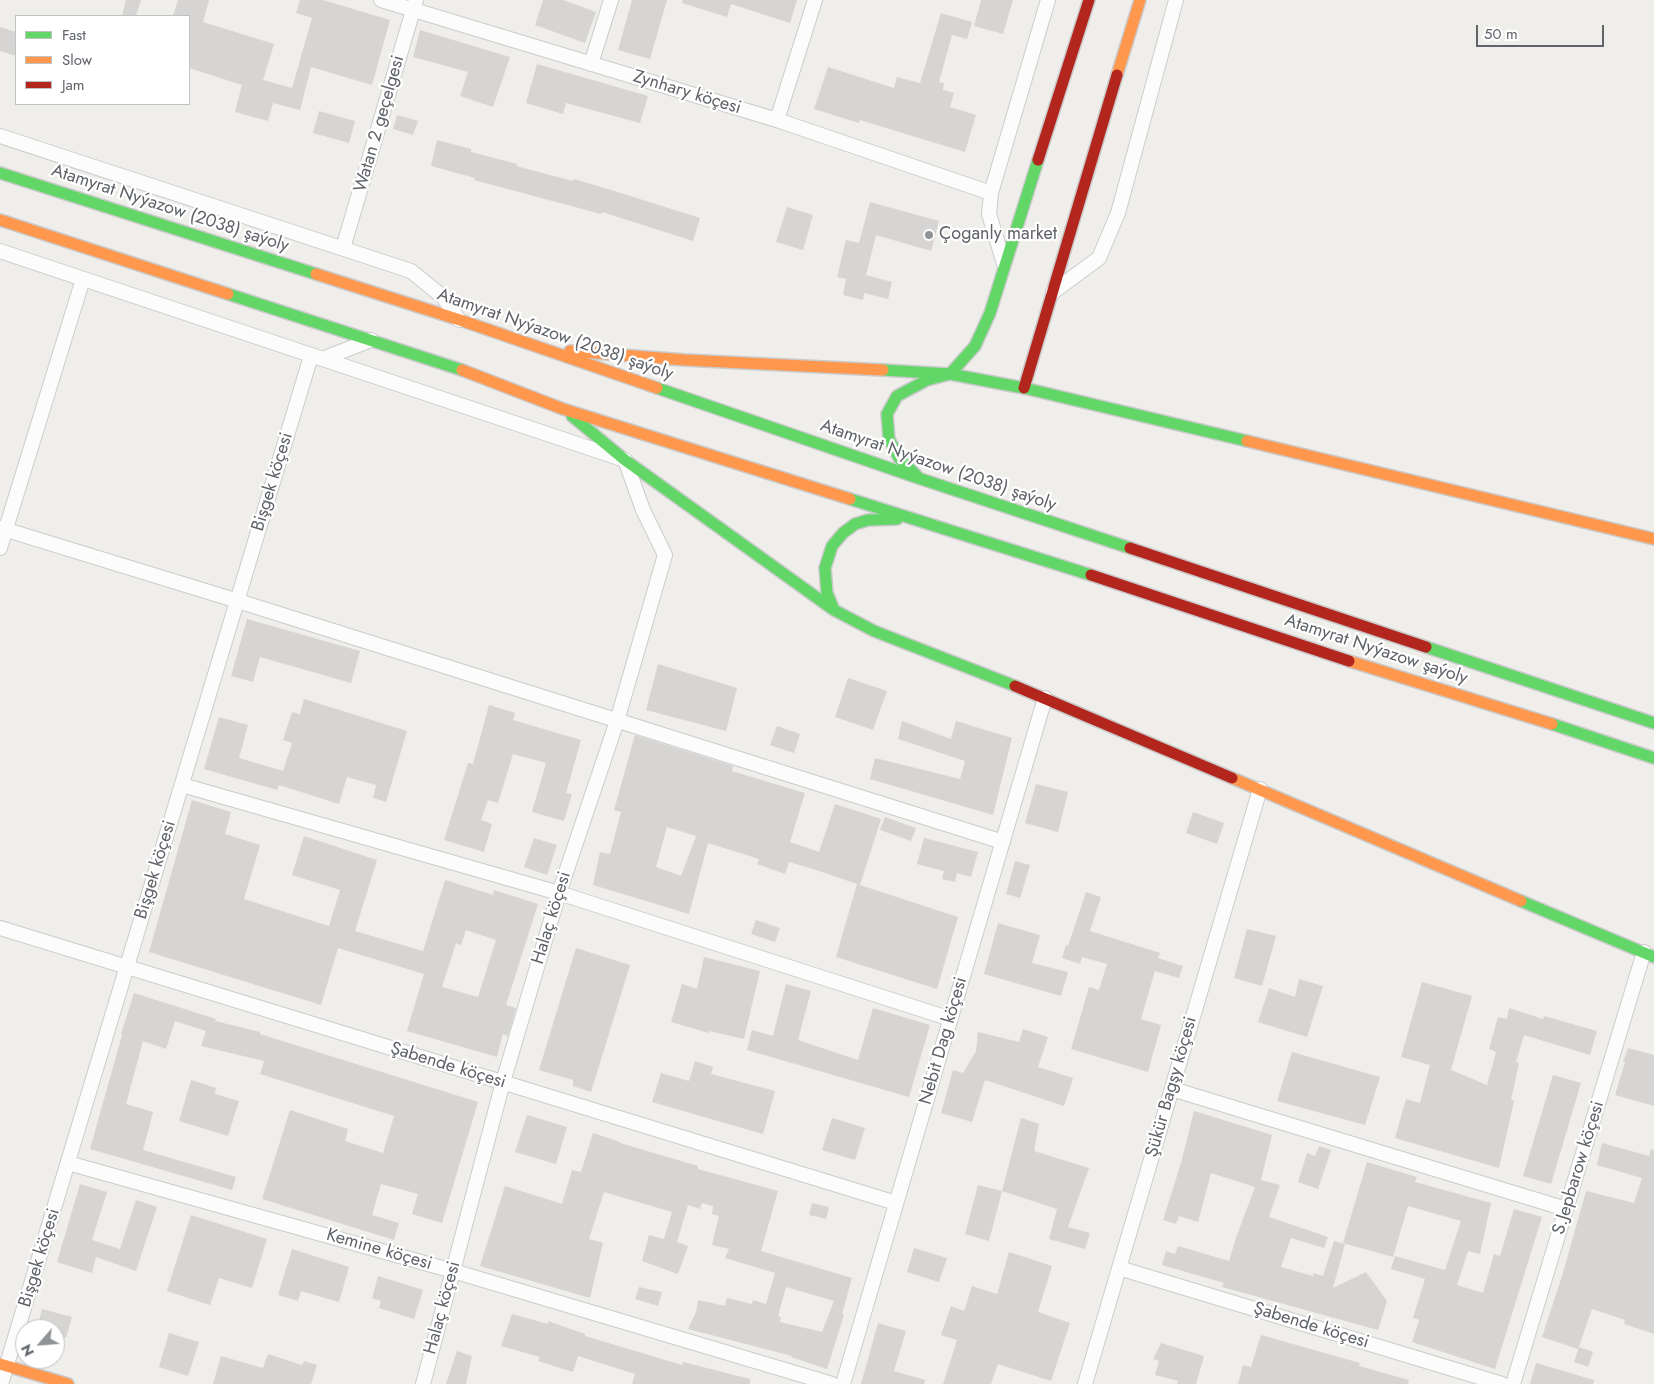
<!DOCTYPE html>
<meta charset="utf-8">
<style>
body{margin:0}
#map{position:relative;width:1654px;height:1384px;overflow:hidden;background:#efeeea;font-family:Jost,sans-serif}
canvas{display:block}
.legend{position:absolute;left:15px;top:15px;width:175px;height:90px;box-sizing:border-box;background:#fff;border:1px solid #bfc1c3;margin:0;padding:6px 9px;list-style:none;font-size:15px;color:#5f6368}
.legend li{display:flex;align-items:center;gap:10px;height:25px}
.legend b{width:25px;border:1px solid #bfc1c3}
.north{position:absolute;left:15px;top:1319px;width:50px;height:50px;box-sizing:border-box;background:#fff;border:1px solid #bfc1c3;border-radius:50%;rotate:243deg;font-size:14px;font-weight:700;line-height:20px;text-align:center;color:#5f6368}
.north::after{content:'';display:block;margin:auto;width:18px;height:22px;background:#919496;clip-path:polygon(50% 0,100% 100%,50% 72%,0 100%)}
.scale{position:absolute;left:1476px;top:25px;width:128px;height:22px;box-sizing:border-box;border:2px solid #5f6368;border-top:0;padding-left:6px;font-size:15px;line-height:18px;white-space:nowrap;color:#5f6368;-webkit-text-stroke:4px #fff;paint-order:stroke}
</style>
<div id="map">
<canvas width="1654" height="1384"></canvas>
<ul class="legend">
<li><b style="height:6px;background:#63d668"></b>Fast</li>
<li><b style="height:6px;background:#ff974d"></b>Slow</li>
<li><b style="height:6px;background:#b3261e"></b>Jam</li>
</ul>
<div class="north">N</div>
<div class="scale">50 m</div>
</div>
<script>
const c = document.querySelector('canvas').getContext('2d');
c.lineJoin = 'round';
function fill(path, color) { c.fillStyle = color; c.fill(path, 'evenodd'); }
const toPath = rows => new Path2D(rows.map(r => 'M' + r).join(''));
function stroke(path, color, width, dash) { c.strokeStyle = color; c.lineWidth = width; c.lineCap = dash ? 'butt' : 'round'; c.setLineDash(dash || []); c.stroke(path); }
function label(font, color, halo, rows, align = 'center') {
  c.font = font + ' Jost,sans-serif'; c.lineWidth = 4.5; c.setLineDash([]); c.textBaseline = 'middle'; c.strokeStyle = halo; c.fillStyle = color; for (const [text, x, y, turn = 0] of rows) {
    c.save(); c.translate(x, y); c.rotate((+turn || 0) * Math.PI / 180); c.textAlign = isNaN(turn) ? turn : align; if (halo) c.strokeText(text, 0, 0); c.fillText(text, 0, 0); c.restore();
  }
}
fill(toPath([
 [126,0,141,0,136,16,122,16],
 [178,0,209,0,203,22,274,44,263,80,292,88,312,18,296,13,300,0,323,0,390,20,372,85,311,67,300,110,273,103,268,121,235,112,242,85,189,68,189,16,173,16],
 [543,0,563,0,596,12,585,43,535,25],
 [632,0,667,0,650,59,618,50],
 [683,0,797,0,790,23,731,4,727,17,682,3],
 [981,0,1013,0,1003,34,974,26],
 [941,13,972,22,967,39,952,35,939,82,944,83,943,90,954,93,950,107,976,115,965,152,860,120,859,123,814,109,828,67,894,88,897,77,920,83],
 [0,27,16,32,16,56,0,51],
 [420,30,510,57,493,107,460,96,468,72,413,57],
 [537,64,648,96,640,123,566,103,563,114,526,103],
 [319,111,355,121,349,143,313,133],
 [397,115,418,121,413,135,393,129],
 [437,140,471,149,471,152,517,164,516,166,573,181,574,179,608,189,700,218,693,241,602,212,601,214,474,180,475,178,431,166],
 [870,202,939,221,931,251,876,235,866,275,892,282,888,299,864,293,863,300,843,295,846,279,837,277,846,240,859,243],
 [787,207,813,215,803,250,776,242],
 [247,619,360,651,351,683,260,657,253,682,231,676],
 [658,664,737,688,726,731,646,710],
 [848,678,887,691,873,730,835,717],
 [304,699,407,731,386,802,373,798,376,785,347,777,339,804,279,785,277,790,204,769,219,717,248,725,239,758,283,771,292,743,283,740,292,712,300,714],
 [489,705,515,713,513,720,581,740,566,793,572,794,564,821,532,812,546,763,513,754,498,803,488,800,481,820,492,824,484,852,444,840,468,763,473,764],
 [902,721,951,739,956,721,1012,738,993,815,870,779,875,758,960,779,965,761,898,739],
 [777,726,800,734,794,753,770,745],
 [635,735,733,766,732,771,805,793,790,842,819,852,835,804,881,819,860,885,958,917,937,989,836,957,857,884,813,869,789,862,785,874,757,864,759,859,708,843,689,914,593,885,600,852,610,854,621,812,614,810],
 [667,827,696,836,681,876,656,867],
 [1036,784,1068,792,1058,832,1025,823],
 [192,800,231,812,225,834,260,845,244,899,329,926,340,890,292,875,304,836,377,860,355,931,423,951,445,880,493,895,494,890,538,904,506,1005,516,1008,508,1036,503,1034,497,1057,407,1031,424,974,338,948,321,1005,149,952],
 [466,930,496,940,478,997,442,987,456,943,461,945],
 [1193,812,1224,823,1217,844,1186,833],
 [885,817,916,828,911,841,880,830],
 [534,838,557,845,547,875,524,867],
 [924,838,978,852,971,877,957,873,955,882,942,879,944,871,917,864],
 [1015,861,1030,865,1020,898,1006,894],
 [1086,892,1101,897,1090,931,1160,953,1158,958,1183,966,1179,978,1155,971,1141,1019,1161,1025,1148,1072,1071,1049,1089,987,1099,990,1107,964,1082,957,1080,964,1062,958,1066,945,1068,946],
 [756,920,780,928,775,942,751,934],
 [998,923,1040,935,1032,963,1068,972,1061,996,984,974],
 [1247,929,1276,936,1262,986,1234,978],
 [576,948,630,965,591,1092,573,1086,573,1080,539,1070],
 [704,957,760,971,744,1039,709,1031,709,1033,671,1022,682,984,697,989],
 [1299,979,1323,986,1307,1037,1258,1022,1269,988,1295,997],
 [1422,982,1472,996,1451,1070,1487,1085,1496,1052,1489,1049,1498,1017,1507,1019,1509,1008,1543,1019,1544,1016,1597,1031,1590,1055,1524,1035,1516,1062,1519,1063,1511,1100,1514,1101,1499,1168,1395,1138,1406,1099,1420,1103,1430,1065,1401,1057],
 [786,984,811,991,798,1040,858,1060,873,1008,930,1025,909,1097,747,1050,752,1030,773,1036],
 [134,993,216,1019,215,1021,260,1032,260,1034,478,1102,442,1223,412,1214,418,1194,381,1184,372,1215,399,1223,394,1240,262,1199,290,1110,348,1129,345,1141,383,1153,394,1116,260,1074,264,1061,201,1046,206,1031,175,1021,166,1049,143,1041,126,1104,153,1112,143,1150,236,1177,232,1190,90,1149,122,1035,121,1034],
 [1023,1029,1048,1037,1038,1067,1073,1078,1064,1106,985,1080,972,1122,941,1113,953,1070,963,1073,976,1051,978,1032,1019,1042],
 [1628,1048,1654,1055,1654,1106,1615,1095,1625,1062,1623,1062],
 [1292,1052,1380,1077,1365,1125,1277,1101],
 [695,1061,713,1067,711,1074,775,1091,763,1134,652,1102,661,1073,689,1081],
 [1553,1075,1581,1083,1551,1184,1523,1176],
 [191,1080,216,1088,215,1094,239,1101,228,1136,179,1121],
 [1194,1111,1272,1135,1261,1180,1280,1185,1269,1217,1328,1237,1324,1248,1291,1238,1281,1267,1313,1276,1313,1273,1323,1276,1334,1241,1345,1244,1333,1288,1366,1272,1387,1301,1378,1330,1222,1287,1224,1283,1162,1265,1166,1251,1175,1254,1178,1246,1229,1261,1237,1235,1255,1187,1211,1173,1198,1222,1179,1216,1176,1224,1163,1220,1181,1163],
 [527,1115,567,1127,556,1164,515,1152],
 [832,1118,865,1128,855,1160,822,1150],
 [1021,1118,1039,1124,1034,1151,1089,1168,1068,1227,1090,1233,1085,1249,1049,1239,1057,1209,1002,1191],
 [593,1133,620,1142,620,1143,698,1166,698,1169,778,1191,761,1251,852,1278,842,1314,844,1315,827,1369,791,1357,792,1356,688,1329,696,1312,698,1300,725,1306,727,1298,752,1304,753,1300,766,1304,775,1273,725,1258,729,1249,712,1245,719,1216,712,1214,713,1206,702,1203,700,1209,688,1205,677,1242,688,1246,678,1274,642,1261,649,1235,664,1239,672,1212,604,1192,589,1239,603,1243,590,1298,480,1266,505,1186,562,1204,572,1170,581,1172],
 [786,1287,834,1301,822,1332,780,1322,781,1317,778,1316],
 [1602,1143,1649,1156,1651,1149,1654,1150,1654,1334,1624,1324,1625,1320,1592,1309,1578,1349,1542,1337,1563,1273,1586,1191,1634,1203,1642,1178,1597,1165],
 [1319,1146,1331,1150,1318,1189,1298,1182,1307,1153,1315,1156],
 [1367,1162,1417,1177,1415,1182,1491,1203,1480,1254,1468,1251,1457,1285,1483,1293,1494,1254,1500,1256,1514,1209,1542,1217,1495,1369,1412,1342,1419,1320,1413,1318,1425,1279,1391,1269,1395,1256,1445,1270,1461,1221,1408,1206,1393,1257,1343,1243],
 [80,1184,107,1192,92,1240,120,1249,136,1200,157,1207,136,1271,96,1257,92,1273,57,1262],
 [978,1185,1002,1191,989,1241,965,1234],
 [812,1203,829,1207,826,1219,809,1215],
 [191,1215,267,1239,252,1288,219,1278,210,1305,167,1291],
 [914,1248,947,1258,939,1282,907,1272],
 [292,1249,349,1267,339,1302,301,1291,298,1301,278,1295],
 [1009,1252,1052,1266,1038,1312,1070,1323,1051,1381,998,1364,991,1384,943,1384,957,1340,941,1335,951,1306,964,1311,972,1286,997,1294],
 [378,1276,423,1290,414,1319,379,1308,381,1301,372,1298],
 [639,1287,662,1292,658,1306,635,1299],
 [42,1309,72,1317,66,1338,55,1335,55,1329,37,1329],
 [512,1314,548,1324,548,1321,585,1334,585,1336,682,1365,683,1362,750,1379,750,1384,632,1384,635,1374,578,1356,573,1372,538,1361,540,1357,501,1346],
 [878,1323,906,1331,894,1371,925,1380,924,1384,861,1384],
 [169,1333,199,1342,188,1376,159,1367],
 [1261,1335,1360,1363,1359,1366,1409,1380,1408,1384,1238,1384,1243,1365,1251,1367],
 [1161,1343,1204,1356,1196,1384,1177,1384,1178,1381,1155,1375,1159,1361,1153,1359],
 [1579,1347,1593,1352,1588,1367,1574,1362],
 [457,1351,472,1356,466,1384,446,1384],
 [268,1354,302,1365,304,1361,317,1365,311,1384,213,1384,221,1356,263,1368],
 [1536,1363,1594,1380,1593,1384,1530,1384]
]), '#d6d5d3');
const street = toPath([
 [381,0,777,120,991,193],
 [591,64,611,0],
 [777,120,815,0],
 [0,136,411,271,443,297,459,320],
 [343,248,416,0],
 [0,251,625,460,643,510,665,555,617,721,559,893,503,1082,423,1384],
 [1004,264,989,214,991,193,1048,0],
 [1053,292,1099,258,1118,213,1176,0],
 [322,359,371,340],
 [0,528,238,601,1003,842],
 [0,548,83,279],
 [182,785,559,893,951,1019],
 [0,928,896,1203],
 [1172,1089,1566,1209],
 [68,1163,453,1271,832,1384],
 [1119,1268,1502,1384],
 [1,1384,311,356],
 [843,1384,1045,698],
 [1085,1384,1260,789],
 [1513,1384,1644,952]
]);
const fast = toPath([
 [0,173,316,274],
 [228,294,462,370],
 [883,370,950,374,1024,388,1247,441],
 [657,388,921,479,1130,548],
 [572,416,625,460,834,610,874,631,1015,686],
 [917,476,899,458,889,439,887,414,897,396,927,380,950,374,975,346,990,313,1038,160],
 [850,499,1091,575],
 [834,610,827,593,825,568,832,546,843,533,855,524,868,520,897,519],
 [1426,647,1654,723],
 [1552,724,1654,758],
 [1521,901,1654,957]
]);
const slow = toPath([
 [1117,75,1140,0],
 [0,220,228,294],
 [316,274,460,320,657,388],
 [570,351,685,360,883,370],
 [462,370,563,409,850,499],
 [1247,441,1654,539],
 [1349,661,1552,724],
 [1232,778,1521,901],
 [0,1364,68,1384]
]);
const jam = toPath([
 [1038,160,1089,0],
 [1024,388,1117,75],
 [1130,548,1426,647],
 [1091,575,1349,661],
 [1015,686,1232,778]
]);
stroke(street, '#cbcccc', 16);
stroke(fast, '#cacacb', 14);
stroke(slow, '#cacacb', 14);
stroke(jam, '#cacacb', 14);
stroke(street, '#fdfcfc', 14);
stroke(fast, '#63d668', 11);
stroke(slow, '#ff974d', 11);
stroke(jam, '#b3261e', 11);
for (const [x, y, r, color] of [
 [929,235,5,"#919496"]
]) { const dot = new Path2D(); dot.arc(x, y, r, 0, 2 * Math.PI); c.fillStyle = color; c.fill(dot); stroke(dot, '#fff', 2); }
label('18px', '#5f6368', '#fff', [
 ["Zynhary köçesi",687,93,17],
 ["Watan 2 geçelgesi",380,124,-74],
 ["Atamyrat Nyýazow (2038) şaýoly",170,209,18],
 ["Atamyrat Nyýazow (2038) şaýoly",555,335,19],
 ["Atamyrat Nyýazow (2038) şaýoly",938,466,19],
 ["Bişgek köçesi",273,482,-73],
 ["Atamyrat Nyýazow şaýoly",1376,650,18],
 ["Bişgek köçesi",156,870,-73],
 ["Halaç köçesi",552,918,-73],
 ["Nebit Dag köçesi",944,1041,-74],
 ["Şabende köçesi",448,1066,17],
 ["Şükür Bagşy köçesi",1172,1087,-74],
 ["S.Jepbarow köçesi",1579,1168,-73],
 ["Kemine köçesi",379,1250,16],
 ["Bişgek köçesi",40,1258,-73],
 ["Halaç köçesi",443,1308,-75],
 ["Şabende köçesi",1311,1326,17]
]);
label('18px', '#5f6368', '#fff', [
 ["Çoganly market",939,235]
], 'left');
</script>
